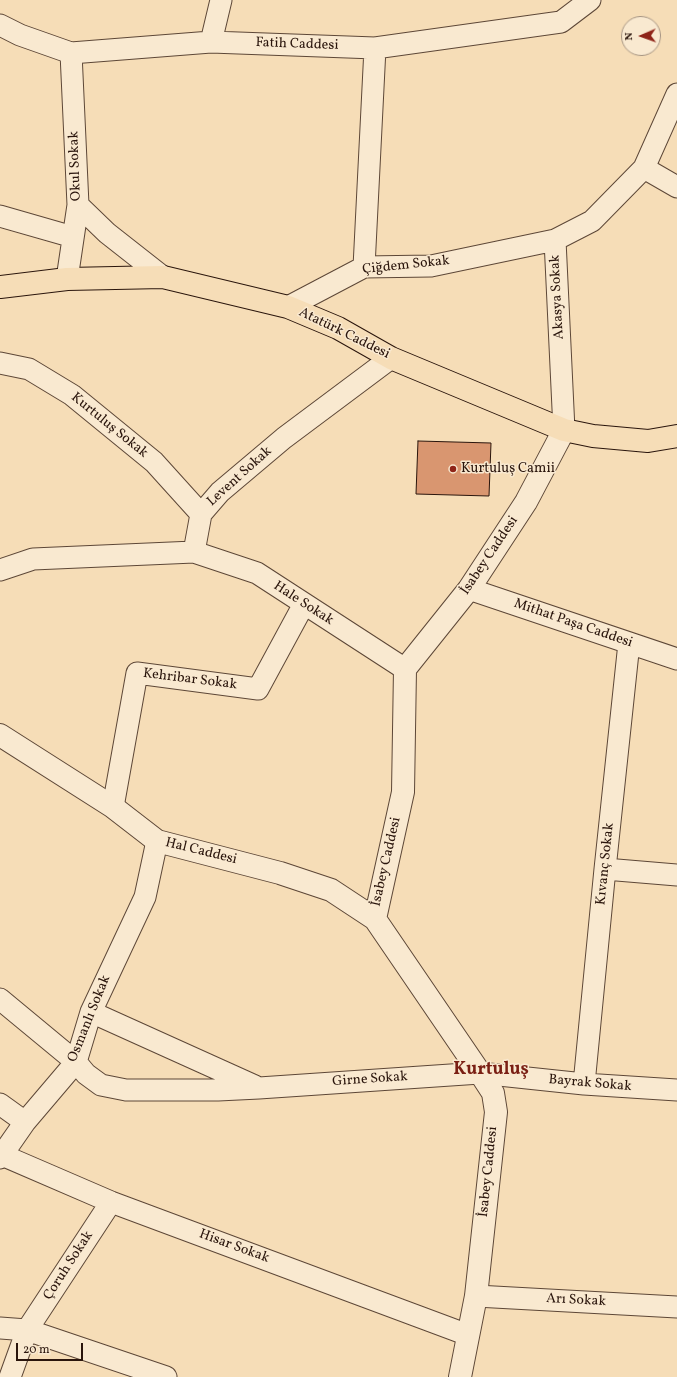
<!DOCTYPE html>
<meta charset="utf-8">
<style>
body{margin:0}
#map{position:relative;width:677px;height:1377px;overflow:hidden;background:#f6ddb7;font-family:Vollkorn,serif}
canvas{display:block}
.north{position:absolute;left:621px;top:16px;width:40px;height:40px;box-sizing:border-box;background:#f9e9d0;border:1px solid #a69482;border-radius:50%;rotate:268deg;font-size:11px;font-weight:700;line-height:16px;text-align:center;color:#2a150c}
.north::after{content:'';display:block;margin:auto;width:14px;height:18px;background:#8f2418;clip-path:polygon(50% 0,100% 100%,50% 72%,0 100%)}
.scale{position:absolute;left:16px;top:1343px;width:67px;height:18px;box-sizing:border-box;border:2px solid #2a150c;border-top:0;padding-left:5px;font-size:12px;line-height:14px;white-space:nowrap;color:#2a150c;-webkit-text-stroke:3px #f9e9d0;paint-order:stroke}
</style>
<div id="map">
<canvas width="677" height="1377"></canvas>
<div class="north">N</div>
<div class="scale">20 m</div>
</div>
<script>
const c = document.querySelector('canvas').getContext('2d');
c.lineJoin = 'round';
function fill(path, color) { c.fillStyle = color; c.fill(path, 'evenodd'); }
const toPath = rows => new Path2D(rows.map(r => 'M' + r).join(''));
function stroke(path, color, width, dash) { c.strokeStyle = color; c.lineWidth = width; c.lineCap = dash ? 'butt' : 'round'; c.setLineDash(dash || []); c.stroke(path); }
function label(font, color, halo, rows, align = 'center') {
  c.font = font + ' Vollkorn,serif'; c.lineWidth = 3; c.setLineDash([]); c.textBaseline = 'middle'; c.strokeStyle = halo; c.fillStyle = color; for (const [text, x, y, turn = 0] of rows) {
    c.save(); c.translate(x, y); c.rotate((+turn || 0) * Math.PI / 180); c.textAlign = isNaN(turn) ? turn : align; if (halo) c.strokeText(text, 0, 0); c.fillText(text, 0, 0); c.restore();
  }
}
const building = toPath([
 [418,441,491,443,489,496,416,494,418,441]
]);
fill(building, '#d99670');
stroke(building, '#2a150c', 1);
const minor = toPath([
 [0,25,20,35,71,53,211,42,375,48,561,22,590,0],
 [211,42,221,0],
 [644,168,677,187],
 [78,205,107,233,163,277],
 [0,216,73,237],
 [364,267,375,48],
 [67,279,78,205,71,53],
 [288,307,364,267,431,266,555,240],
 [0,363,29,369,72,395,154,462,201,514],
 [564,430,555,240,592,221,644,168,677,94],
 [194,552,257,573,405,669],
 [0,570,33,559,194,552,201,514,220,492,284,438,391,358],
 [469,589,677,659],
 [113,807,137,673,258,689,304,604],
 [605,869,677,875],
 [0,999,76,1062,86,1074,101,1085,126,1090,218,1090,259,1088,480,1073,584,1084,677,1090],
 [91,1012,255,1086],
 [584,1084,605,869,629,643],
 [0,1104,25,1122],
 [2,1155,111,1202,468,1335],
 [0,1158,25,1122,76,1062,91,1012,145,897,157,841],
 [476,1296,677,1307],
 [0,1328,27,1330,166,1377],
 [10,1377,27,1330,111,1202]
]);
const tertiary = toPath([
 [0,735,113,807,157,841,280,873,331,890,375,919],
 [460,1377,476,1296,496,1112,493,1093,480,1073,375,919,403,792,405,669,469,589,526,502,564,430]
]);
const primary = toPath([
 [0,287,67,279,163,277,288,307,338,328,391,358,564,430,593,436,648,441,677,436]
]);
stroke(minor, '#5d4737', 23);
stroke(tertiary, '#5d4737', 24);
stroke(primary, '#2a150c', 24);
stroke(minor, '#f9e9d0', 21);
stroke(tertiary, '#f9e9d0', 22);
stroke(primary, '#f6ddb7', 22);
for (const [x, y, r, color] of [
 [453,469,4,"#8f2418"]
]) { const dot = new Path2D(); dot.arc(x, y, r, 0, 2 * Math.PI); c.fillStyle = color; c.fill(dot); stroke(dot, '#f9e9d0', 1.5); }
label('14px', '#2a150c', '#f9e9d0', [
 ["Fatih Caddesi",297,45,2],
 ["Okul Sokak",76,166,-92],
 ["Çiğdem Sokak",406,266,-6],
 ["Akasya Sokak",558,297,-93],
 ["Atatürk Caddesi",344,334,26],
 ["Kurtuluş Sokak",109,426,39],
 ["Levent Sokak",240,477,-42],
 ["İsabey Caddesi",490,556,-56],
 ["Hale Sokak",303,604,33],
 ["Mithat Paşa Caddesi",573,624,19],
 ["Kehribar Sokak",190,680,7],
 ["Hal Caddesi",201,852,14],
 ["İsabey Caddesi",387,862,-77],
 ["Kıvanç Sokak",606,864,-84],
 ["Osmanlı Sokak",90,1019,-68],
 ["Girne Sokak",370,1080,-4],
 ["Bayrak Sokak",590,1084,5],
 ["İsabey Caddesi",489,1172,-84],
 ["Hisar Sokak",234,1247,20],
 ["Çoruh Sokak",69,1266,-57],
 ["Arı Sokak",576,1301,3]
]);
label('14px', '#2a150c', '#f9e9d0', [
 ["Kurtuluş Camii",461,469]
], 'left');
label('bold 18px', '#7a1f14', '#f9e9d0', [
 ["Kurtuluş",491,1071]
]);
</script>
